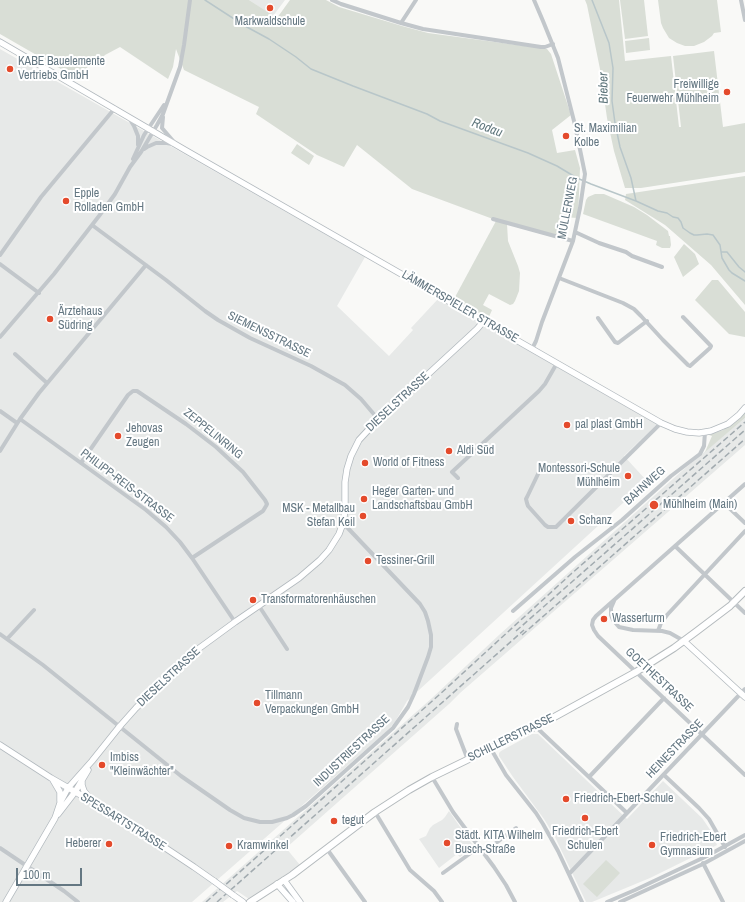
<!DOCTYPE html>
<meta charset="utf-8">
<style>
body{margin:0}
#map{position:relative;width:745px;height:902px;overflow:hidden;background:#f9f9f7;font-family:"Archivo Narrow",sans-serif}
canvas{display:block}
.scale{position:absolute;left:16px;top:868px;width:66px;height:18px;box-sizing:border-box;border:2px solid #647782;border-top:0;padding-left:5px;font-size:12px;line-height:14px;white-space:nowrap;color:#647782;-webkit-text-stroke:3px #fff;paint-order:stroke}
</style>
<div id="map">
<canvas width="745" height="902"></canvas>
<div class="scale">100 m</div>
</div>
<script>
const c = document.querySelector('canvas').getContext('2d');
c.lineJoin = 'round';
function fill(path, color) { c.fillStyle = color; c.fill(path, 'evenodd'); }
const toPath = rows => new Path2D(rows.map(r => 'M' + r).join(''));
function stroke(path, color, width, dash) { c.strokeStyle = color; c.lineWidth = width; c.lineCap = dash ? 'butt' : 'round'; c.setLineDash(dash || []); c.stroke(path); }
function label(font, color, halo, rows, align = 'center') {
  c.font = font + ' "Archivo Narrow",sans-serif'; c.lineWidth = 4; c.setLineDash([]); c.textBaseline = 'middle'; c.strokeStyle = halo; c.fillStyle = color; for (const [text, x, y, turn = 0] of rows) {
    c.save(); c.translate(x, y); c.rotate((+turn || 0) * Math.PI / 180); c.textAlign = isNaN(turn) ? turn : align; if (halo) c.strokeText(text, 0, 0); c.fillText(text, 0, 0); c.restore();
  }
}
fill(toPath([
 [249,0,285,0,273,16],
 [0,49,365,257,337,306,389,356,413,330,411,328,438,299,657,424,624,456,647,481,407,701,395,722,386,732,192,902,0,902],
 [745,418,745,445,460,693,449,704,286,848,300,865,249,899,237,891,223,902,202,902,432,698,499,635,684,469],
 [532,734,538,734,540,736,627,819,663,781,702,818,711,831,717,845,650,878,592,902,586,902,555,837,544,819,513,777,499,756,499,753,501,751],
 [449,811,474,847,460,857,457,854,439,868,419,839,426,836,430,828,433,825,442,820,445,817]
]), '#e7e9e8');
fill(toPath([
 [0,0,249,0,277,18,290,0,326,0,339,7,402,26,428,33,547,49,551,54,571,115,552,130,557,153,575,150,580,168,578,218,560,217,556,238,507,224,508,241,518,266,520,273,519,291,515,301,513,304,510,305,489,294,483,305,492,310,488,319,454,299,496,221,501,222,412,189,357,145,344,167,317,155,256,114,259,107,184,70,176,49,173,67,168,79,120,47,105,55,97,63,91,61,80,80,0,34],
 [585,0,619,0,625,61,671,56,679,127,681,127,673,56,714,51,723,127,745,123,745,172,641,188,625,188,614,151,607,118,600,69,587,5],
 [620,0,644,0,648,36,625,39],
 [658,0,717,0,721,32,714,33,712,36,704,42,694,46,685,46,677,43,669,38,663,28,661,23],
 [649,38,650,50,626,53,625,41],
 [297,144,314,156,309,165,291,153],
 [745,176,745,305,711,265,665,225,625,200,626,194],
 [595,194,604,194,634,207,647,215,668,231,669,236,670,236,671,245,670,248,662,248,656,245,657,241,583,214,586,200,588,197],
 [684,244,695,254,699,264,683,277,674,257],
 [712,280,718,280,745,312,745,337,729,334,695,300],
 [745,412,745,418,705,452,712,436,709,435,723,430,737,420],
 [606,860,620,873,597,897,583,884]
]), '#d9ded6');
stroke(toPath([
 [205,0,245,26,269,39,296,57,311,69,353,86,427,114,440,121,528,153,557,166,577,178,591,184,636,201,658,211,667,213,673,217,678,218,681,222,683,228,690,233,694,235,697,235,707,234,713,235,720,245,722,258,729,270,732,273,745,281],
 [592,0,609,43,613,68,612,101,615,123,620,147,631,178,636,201],
 [721,252,727,252,739,267,745,272]
]), '#b8c6c9', 1.5);
const secondary = toPath([
 [0,42,185,150,661,423,675,429,687,432,699,433,711,431,728,424,739,415,745,408],
 [684,641,745,697],
 [0,745,51,778,93,802,155,841,194,867,214,881],
 [53,780,60,792,60,801],
 [82,780,82,785,84,791,90,799],
 [58,814,75,792,88,770],
 [284,880,300,902],
 [277,884,293,902],
 [233,895,243,902],
 [6,902,55,818,60,803,68,788,92,761,120,726,136,708,168,676,194,652,235,622,299,578,320,560,329,550,339,534,343,523,345,510,345,482,347,469,351,456,359,440,372,426,477,329,484,321]
]);
const primary = toPath([
 [250,902,292,875,375,812,409,790,432,777,547,721,636,672,674,648,697,631,730,606,745,591]
]);
stroke(secondary, '#b2b9be', 7);
stroke(primary, '#b4babd', 8);
stroke(toPath([
 [332,0,341,4,401,23,423,29,541,47,545,47,553,44],
 [741,0,745,20],
 [401,23,416,0],
 [163,117,162,128,174,142],
 [129,118,134,126,138,136,138,145],
 [144,149,147,147,156,143,167,143,172,144],
 [133,159,144,135,164,105],
 [493,219,573,241],
 [92,225,166,280,205,311,218,320,250,338,311,366,345,385,361,399,378,419],
 [575,232,599,243,626,252,632,256,662,267],
 [0,255,41,197,115,108],
 [0,264,39,293],
 [559,278,623,303,634,309,641,316,663,340,688,365,690,366,710,348,711,346,683,317],
 [598,318,615,342,618,343,647,321],
 [0,337,54,274,99,216,115,194,130,167,141,152,157,125,163,114,180,67,184,45,190,0],
 [532,349,536,341,542,322,573,241,580,208,585,174,575,125,558,58,543,21,534,0],
 [15,354,47,383],
 [0,411,17,423],
 [20,419,146,510,166,527,180,542,192,558,235,622],
 [0,451,20,419,39,393,146,265],
 [81,463,128,395,133,391,137,391,186,424,216,447,243,472,265,500,267,504,266,506,263,511,192,558],
 [539,472,528,495,526,499,527,503,528,506,545,525,548,527,556,527,661,423],
 [458,478,452,472,539,391,545,384,557,363],
 [745,484,596,616,593,620,592,625,594,630,598,636,745,775],
 [724,503,745,523],
 [675,546,745,613],
 [614,601,611,608,611,615,613,620,619,627,633,630,662,631,670,633,684,641],
 [259,606,287,649],
 [513,611,575,557,622,520,671,476,700,454,704,446,705,432],
 [658,631,661,623,667,615,745,531],
 [0,634,43,665,181,776,230,810,244,818,260,822,272,822,287,818,293,815,306,806,393,728,408,707,414,694,428,657,431,647,431,635,428,621,425,612,420,604,343,523],
 [7,639,34,610],
 [457,724,456,729,468,760],
 [536,727,627,813],
 [491,749,506,775,536,813,543,824,558,851,582,902],
 [664,775,699,808,709,819,725,847],
 [432,777,453,812,494,867,506,885,515,902],
 [589,777,664,698],
 [375,812,410,870,434,891,442,902],
 [0,848,64,891,78,902],
 [327,849,365,902],
 [484,852,516,828],
 [703,863,723,902],
 [443,873,479,847],
 [569,874,745,689],
 [607,902,635,890,707,856,745,835],
 [620,902,703,864,745,841]
]), '#c2c7cb', 4);
stroke(secondary, '#fff', 5.5);
stroke(primary, '#fff', 6);
stroke(toPath([
 [516,631,745,430],
 [522,635,745,439],
 [206,902,439,695,571,574,745,422],
 [217,902,524,630]
]), '#a1aaaf', 1.5, [6, 3]);
const secondaryBridge = toPath([
 [214,881,233,895]
]);
stroke(secondaryBridge, '#b2b9be', 7, []);
stroke(secondaryBridge, '#fff', 5.5);
for (const [x, y, r, color] of [
 [270,8,4,"#e44a2c"],
 [10,69,4,"#e44a2c"],
 [727,92,4,"#e44a2c"],
 [566,136,4,"#e44a2c"],
 [66,201,4,"#e44a2c"],
 [50,319,4,"#e44a2c"],
 [567,425,4,"#e44a2c"],
 [118,436,4,"#e44a2c"],
 [449,451,4,"#e44a2c"],
 [365,463,4,"#e44a2c"],
 [628,476,4,"#e44a2c"],
 [364,499,4,"#e44a2c"],
 [654,505,5,"#e44a2c"],
 [363,516,4,"#e44a2c"],
 [571,521,4,"#e44a2c"],
 [368,561,4,"#e44a2c"],
 [253,600,4,"#e44a2c"],
 [604,619,4,"#e44a2c"],
 [257,703,4,"#e44a2c"],
 [102,765,4,"#e44a2c"],
 [566,799,4,"#e44a2c"],
 [585,818,4,"#e44a2c"],
 [334,821,4,"#e44a2c"],
 [447,843,4,"#e44a2c"],
 [109,844,4,"#e44a2c"],
 [652,845,4,"#e44a2c"],
 [229,846,4,"#e44a2c"]
]) { const dot = new Path2D(); dot.arc(x, y, r, 0, 2 * Math.PI); c.fillStyle = color; c.fill(dot); stroke(dot, '#fff', 1.5); }
label('12px', '#647782', '#fff', [
 ["Markwaldschule",270,22,"center"],
 ["KABE Bauelemente",18,62],
 ["Vertriebs GmbH",18,76],
 ["Freiwillige",719,85,"right"],
 ["Feuerwehr Mühlheim",719,99,"right"],
 ["St. Maximilian",574,129],
 ["Kolbe",574,143],
 ["Epple",74,194],
 ["Rolladen GmbH",74,208],
 ["Ärztehaus",58,312],
 ["Südring",58,326],
 ["pal plast GmbH",575,425],
 ["Jehovas",126,429],
 ["Zeugen",126,443],
 ["Aldi Süd",457,451],
 ["World of Fitness",373,463],
 ["Montessori-Schule",620,469,"right"],
 ["Mühlheim",620,483,"right"],
 ["Heger Garten- und",372,492],
 ["Landschaftsbau GmbH",372,506],
 ["Mühlheim (Main)",663,505],
 ["MSK - Metallbau",355,509,"right"],
 ["Stefan Keil",355,523,"right"],
 ["Schanz",579,521],
 ["Tessiner-Grill",376,561],
 ["Transformatorenhäuschen",261,600],
 ["Wasserturm",612,619],
 ["Tillmann",265,696],
 ["Verpackungen GmbH",265,710],
 ["Imbiss",110,758],
 ["\"Kleinwächter\"",110,772],
 ["Friedrich-Ebert-Schule",574,799],
 ["tegut",342,821],
 ["Friedrich-Ebert",585,832,"center"],
 ["Schulen",585,846,"center"],
 ["Städt. KITA Wilhelm",455,836],
 ["Busch-Straße",455,850],
 ["Friedrich-Ebert",660,838],
 ["Gymnasium",660,852],
 ["Heberer",101,844,"right"],
 ["Kramwinkel",237,846]
], 'left');
label('12px', '#647782', '#fff', [
 ["MÜLLERWEG",568,208,-79],
 ["LÄMMERSPIELER STRASSE",460,307,30],
 ["SIEMENSSTRASSE",269,335,26],
 ["DIESELSTRASSE",398,402,-43],
 ["ZEPPELINRING",213,434,39],
 ["PHILIPP-REIS-STRASSE",127,486,37],
 ["BAHNWEG",645,486,-42],
 ["DIESELSTRASSE",169,677,-43],
 ["GOETHESTRASSE",659,680,43],
 ["SCHILLERSTRASSE",511,738,-26],
 ["HEINESTRASSE",675,749,-46],
 ["INDUSTRIESTRASSE",352,751,-43],
 ["SPESSARTSTRASSE",123,822,32]
]);
label('italic 13px', '#5f767c', '#fff', [
 ["Bieber",604,88,-91],
 ["Rodau",487,128,21]
]);
</script>
